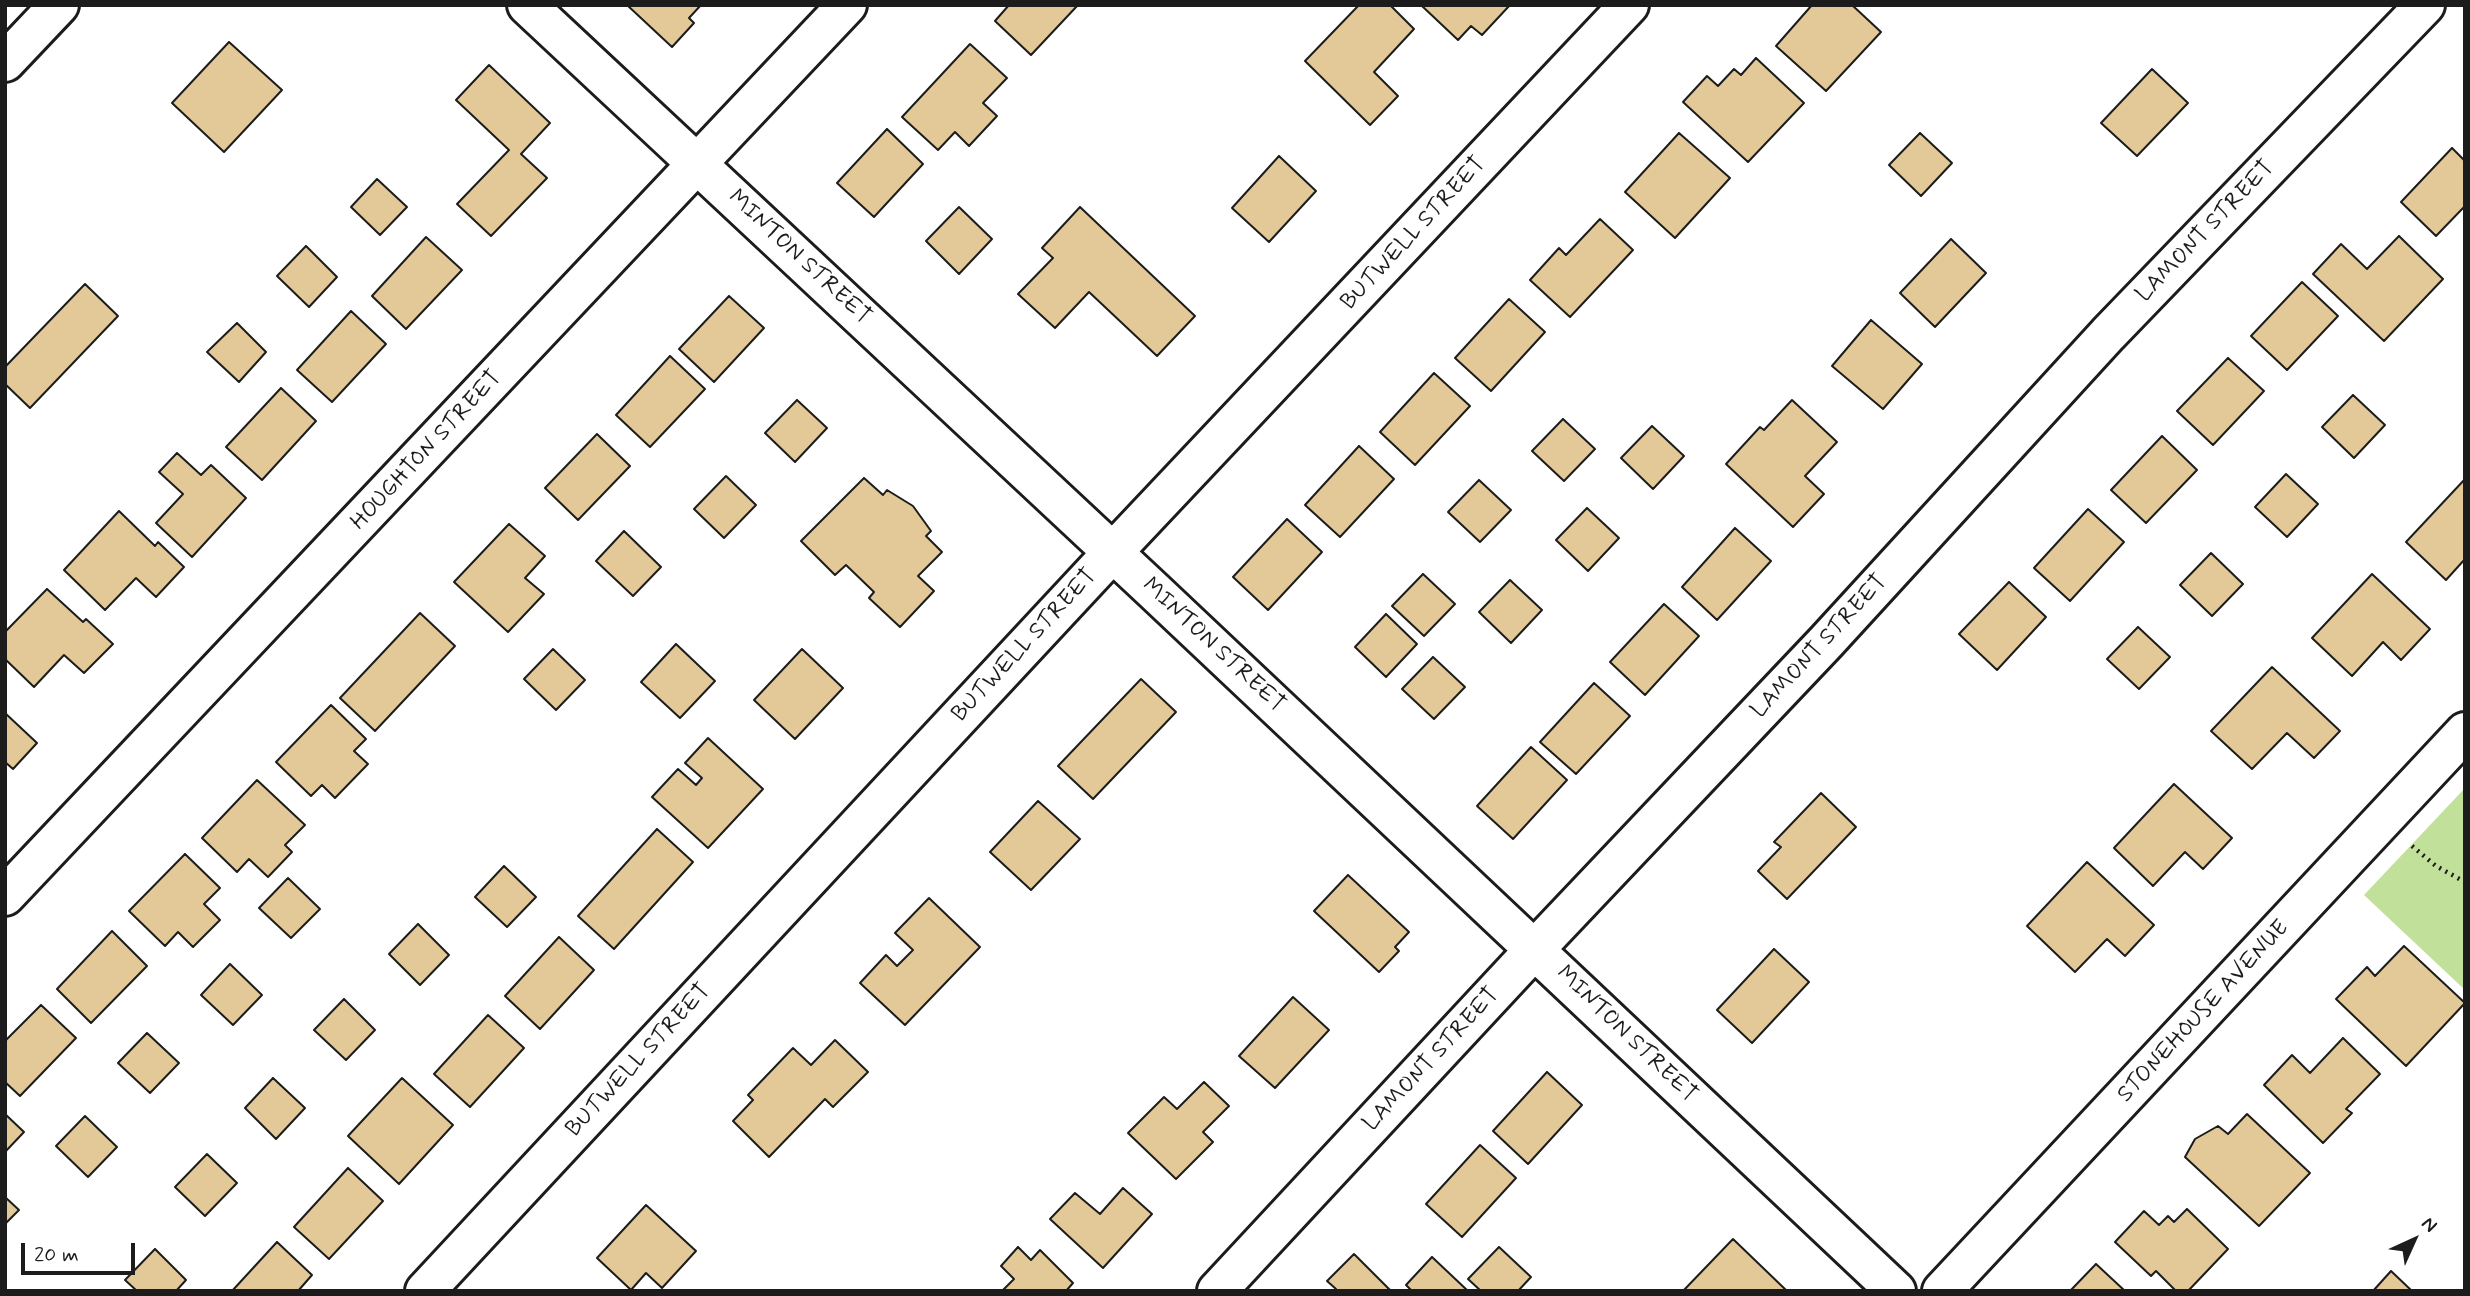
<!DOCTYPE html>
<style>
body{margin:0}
#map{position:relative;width:2470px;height:1296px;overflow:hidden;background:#fff;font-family:Mynerve,sans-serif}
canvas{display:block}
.frame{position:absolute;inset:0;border:7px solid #1c1c1c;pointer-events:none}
.north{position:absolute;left:2379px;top:1205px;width:70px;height:70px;-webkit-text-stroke:5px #fff;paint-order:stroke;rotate:45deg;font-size:19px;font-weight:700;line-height:28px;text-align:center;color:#1c1c1c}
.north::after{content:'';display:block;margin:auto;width:24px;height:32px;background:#1c1c1c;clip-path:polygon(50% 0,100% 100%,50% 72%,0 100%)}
.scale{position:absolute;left:21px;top:1243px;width:114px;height:32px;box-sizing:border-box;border:4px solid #1c1c1c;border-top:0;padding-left:9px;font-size:21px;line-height:24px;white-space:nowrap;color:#1c1c1c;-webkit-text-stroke:5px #fff;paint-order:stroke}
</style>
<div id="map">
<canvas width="2470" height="1296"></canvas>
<div class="frame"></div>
<div class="north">N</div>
<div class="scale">20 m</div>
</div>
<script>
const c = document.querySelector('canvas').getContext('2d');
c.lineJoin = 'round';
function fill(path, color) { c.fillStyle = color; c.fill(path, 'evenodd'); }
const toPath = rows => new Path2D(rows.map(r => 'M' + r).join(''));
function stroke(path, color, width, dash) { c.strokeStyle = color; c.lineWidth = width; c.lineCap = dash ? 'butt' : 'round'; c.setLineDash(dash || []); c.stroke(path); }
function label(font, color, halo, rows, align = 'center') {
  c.font = font + ' Mynerve,sans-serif'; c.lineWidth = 7; c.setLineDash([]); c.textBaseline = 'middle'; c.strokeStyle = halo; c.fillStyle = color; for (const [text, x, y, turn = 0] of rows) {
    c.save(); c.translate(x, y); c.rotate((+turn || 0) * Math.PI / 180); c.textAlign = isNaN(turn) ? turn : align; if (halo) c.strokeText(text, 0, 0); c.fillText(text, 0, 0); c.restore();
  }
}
fill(toPath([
 [2465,788,2465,990,2364,895]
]), '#c1e19a');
const building = toPath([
 [627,5,701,5,689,18,694,23,672,47,627,5],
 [1009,5,1078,5,1031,55,995,21,1009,5],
 [1359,5,1390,5,1414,29,1374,72,1398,96,1370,125,1305,61,1359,5],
 [1510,5,1482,35,1471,26,1458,40,1422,6,1510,5],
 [1812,5,1852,5,1881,32,1826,91,1776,46,1812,5],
 [229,42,282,90,224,152,172,103,229,42],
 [970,44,1007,78,983,103,997,116,969,146,955,132,938,150,902,117,970,44],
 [1756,58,1804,103,1748,162,1683,102,1707,76,1718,86,1734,69,1741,75,1756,58],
 [489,65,550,123,521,154,547,178,491,236,457,204,509,150,456,100,489,65],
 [2152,69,2188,103,2137,156,2101,123,2152,69],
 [887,129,923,164,874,217,837,183,887,129],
 [1679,133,1730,178,1675,238,1625,192,1679,133],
 [1920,133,1952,163,1921,196,1889,165,1920,133],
 [2452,148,2465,161,2465,206,2436,236,2401,202,2452,148],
 [1279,156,1316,191,1269,242,1232,208,1279,156],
 [377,179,407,207,380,235,351,207,377,179],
 [959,207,992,239,959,274,926,241,959,207],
 [1080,207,1195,316,1157,356,1089,292,1055,328,1018,294,1053,258,1042,248,1080,207],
 [1600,219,1633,250,1570,317,1530,280,1559,248,1566,255,1600,219],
 [2399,236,2443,279,2384,341,2313,274,2341,244,2367,269,2399,236],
 [426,237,462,270,406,329,372,296,426,237],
 [1951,239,1986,273,1935,327,1900,293,1951,239],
 [306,246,337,277,309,307,277,276,306,246],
 [2302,282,2338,316,2287,370,2251,336,2302,282],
 [85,284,118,316,30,408,5,384,5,367,85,284],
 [729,296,764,328,714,382,679,349,729,296],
 [1509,299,1545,332,1491,391,1455,358,1509,299],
 [351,311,386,344,332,402,297,370,351,311],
 [1871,320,1922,364,1883,409,1832,366,1871,320],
 [237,323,266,352,239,382,207,352,237,323],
 [670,356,705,389,650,447,616,415,670,356],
 [2228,358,2264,391,2213,445,2177,411,2228,358],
 [1434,373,1470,406,1415,465,1380,432,1434,373],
 [281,388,316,421,262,480,226,447,281,388],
 [2353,395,2385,425,2354,458,2322,427,2353,395],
 [797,400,827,428,795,462,765,433,797,400],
 [1792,400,1837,442,1805,476,1824,494,1793,527,1726,464,1760,427,1764,430,1792,400],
 [1563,419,1595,449,1564,481,1532,451,1563,419],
 [1652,426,1684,456,1653,489,1621,458,1652,426],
 [597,434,630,466,578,520,545,488,597,434],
 [2162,436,2197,470,2146,523,2111,490,2162,436],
 [1359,446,1394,479,1340,537,1305,505,1359,446],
 [177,453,201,475,211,465,246,498,192,557,156,523,183,494,159,472,177,453],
 [2286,474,2318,504,2287,537,2255,507,2286,474],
 [726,476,756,505,724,538,694,509,726,476],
 [864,478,883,495,887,490,913,506,931,531,926,536,942,552,918,576,934,591,900,627,869,598,874,592,846,565,835,575,801,541,864,478],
 [2465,479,2465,559,2446,580,2406,542,2465,479],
 [1479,480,1511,510,1480,542,1448,512,1479,480],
 [1587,508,1619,538,1588,571,1556,540,1587,508],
 [2088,509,2124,542,2070,601,2034,568,2088,509],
 [119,511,155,546,158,542,184,567,156,597,136,578,105,610,64,570,119,511],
 [1287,519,1322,552,1268,610,1233,577,1287,519],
 [509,524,545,556,525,578,544,594,508,632,454,582,509,524],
 [1735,528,1771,561,1717,620,1682,587,1735,528],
 [624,531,661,567,633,596,596,561,624,531],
 [2211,553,2243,584,2212,616,2180,585,2211,553],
 [1423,574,1455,604,1424,636,1392,606,1423,574],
 [2372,574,2430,629,2401,660,2383,642,2352,676,2312,638,2372,574],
 [1510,580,1542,610,1511,643,1479,612,1510,580],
 [2009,582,2046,617,1997,670,1959,634,2009,582],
 [47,589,83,622,86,619,113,644,84,673,64,655,34,687,5,659,5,632,47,589],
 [1664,604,1699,636,1645,695,1610,662,1664,604],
 [420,613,455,646,375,731,340,698,420,613],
 [1386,614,1417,644,1386,677,1355,647,1386,614],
 [2138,627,2170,657,2139,689,2107,659,2138,627],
 [676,644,715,681,680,718,641,682,676,644],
 [553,649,585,680,556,710,524,679,553,649],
 [802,649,843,688,795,739,754,700,802,649],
 [1433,657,1465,687,1434,719,1402,689,1433,657],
 [2272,667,2340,731,2314,758,2287,733,2252,769,2211,731,2272,667],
 [1141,679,1176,712,1093,799,1058,766,1141,679],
 [1594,683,1630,716,1576,774,1540,742,1594,683],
 [331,705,366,739,354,751,368,764,335,798,322,785,311,796,276,762,331,705],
 [5,713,37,743,13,769,5,762,5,713],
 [708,738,763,789,708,848,652,797,678,769,696,785,702,778,685,763,708,738],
 [1531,747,1567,780,1513,839,1477,806,1531,747],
 [257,780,305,825,285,845,292,852,268,877,249,859,237,872,202,838,257,780],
 [2174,784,2232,838,2203,869,2185,852,2153,886,2114,848,2174,784],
 [1821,793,1856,827,1787,899,1758,871,1781,847,1774,842,1821,793],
 [1038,801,1080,839,1031,890,990,852,1038,801],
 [657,829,693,862,614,949,578,916,657,829],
 [185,854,220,888,204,904,220,920,193,947,178,932,165,946,129,911,185,854],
 [2087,862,2154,925,2125,956,2107,939,2075,972,2027,926,2087,862],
 [504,866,536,897,507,927,475,897,504,866],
 [1348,875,1409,932,1395,947,1399,951,1379,972,1314,911,1348,875],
 [288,878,320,909,291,938,259,908,288,878],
 [929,898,980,947,905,1025,860,983,886,955,897,966,913,950,895,933,929,898],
 [418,924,449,955,420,985,389,954,418,924],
 [112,931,147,966,91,1023,57,989,112,931],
 [559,937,594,970,540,1029,505,996,559,937],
 [2404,946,2465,1003,2406,1066,2336,999,2367,967,2375,976,2404,946],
 [1774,949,1809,982,1752,1043,1717,1010,1774,949],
 [230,964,262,995,233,1025,201,995,230,964],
 [1293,997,1329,1030,1275,1088,1239,1056,1293,997],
 [344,999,375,1030,346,1060,314,1030,344,999],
 [41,1005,76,1038,20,1096,5,1082,5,1041,41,1005],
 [488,1015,524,1048,470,1107,434,1074,488,1015],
 [147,1033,179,1063,150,1093,118,1063,147,1033],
 [2343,1038,2380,1074,2346,1109,2352,1113,2323,1143,2264,1085,2292,1055,2310,1073,2343,1038],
 [835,1040,868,1072,833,1107,825,1099,769,1157,733,1121,753,1100,748,1095,793,1048,811,1065,835,1040],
 [1547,1072,1582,1105,1528,1164,1493,1131,1547,1072],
 [273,1078,305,1108,276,1139,245,1108,273,1078],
 [402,1078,453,1125,399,1184,348,1136,402,1078],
 [1204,1082,1229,1106,1203,1132,1213,1142,1176,1179,1128,1133,1164,1097,1177,1109,1204,1082],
 [5,1114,24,1132,5,1152,5,1114],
 [2247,1114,2310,1173,2259,1226,2185,1157,2195,1139,2218,1126,2228,1134,2247,1114],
 [85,1116,117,1147,88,1177,56,1146,85,1116],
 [1480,1145,1516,1178,1462,1237,1426,1204,1480,1145],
 [207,1154,237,1183,205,1216,175,1187,207,1154],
 [348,1168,383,1201,329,1259,294,1227,348,1168],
 [1123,1188,1152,1214,1103,1268,1050,1219,1075,1193,1100,1214,1123,1188],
 [5,1197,19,1210,5,1224,5,1197],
 [646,1205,696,1251,662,1288,646,1273,631,1290,597,1258,646,1205],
 [2187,1209,2228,1249,2188,1291,2176,1291,2156,1271,2151,1276,2115,1242,2144,1211,2159,1225,2168,1216,2174,1222,2187,1209],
 [1733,1239,1787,1291,1683,1291,1733,1239],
 [277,1242,312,1275,298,1291,232,1291,277,1242],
 [1018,1247,1031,1260,1040,1250,1073,1283,1066,1291,1002,1291,1014,1279,1001,1266,1018,1247],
 [1499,1247,1531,1277,1518,1291,1481,1291,1468,1279,1499,1247],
 [155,1249,186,1280,176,1291,137,1291,125,1280,155,1249],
 [1354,1254,1391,1291,1335,1291,1336,1289,1327,1281,1354,1254],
 [1432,1257,1468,1291,1412,1291,1406,1285,1432,1257],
 [2096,1264,2125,1291,2070,1291,2096,1264],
 [2391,1271,2412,1291,2373,1291,2391,1271]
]);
fill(building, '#e3c998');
stroke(building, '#1c1c1c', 2);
const street = toPath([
 [527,5,1153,590,1896,1291],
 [5,896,847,5],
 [425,1291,1113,552,1629,5],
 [1217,1291,1535,949,1826,642,2108,334,2425,5],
 [1942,1291,2465,732]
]);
const secondary = toPath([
 [5,62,59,5]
]);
stroke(street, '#1c1c1c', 44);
stroke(secondary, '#1c1c1c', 44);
stroke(toPath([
 [2412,846,2436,866,2465,882]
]), '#1c1c1c', 4.5, [2, 5]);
stroke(street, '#fff', 38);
stroke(secondary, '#fff', 38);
label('23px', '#1c1c1c', '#fff', [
 ["LAMONT STREET",2206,232,-46],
 ["BUTWELL STREET",1414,234,-47],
 ["MINTON STREET",799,258,43],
 ["HOUGHTON STREET",427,451,-47],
 ["BUTWELL STREET",1025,646,-47],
 ["MINTON STREET",1213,646,43],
 ["LAMONT STREET",1820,647,-47],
 ["STONEHOUSE AVENUE",2204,1012,-47],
 ["MINTON STREET",1626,1035,44],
 ["LAMONT STREET",1432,1060,-47],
 ["BUTWELL STREET",639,1061,-47]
]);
</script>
